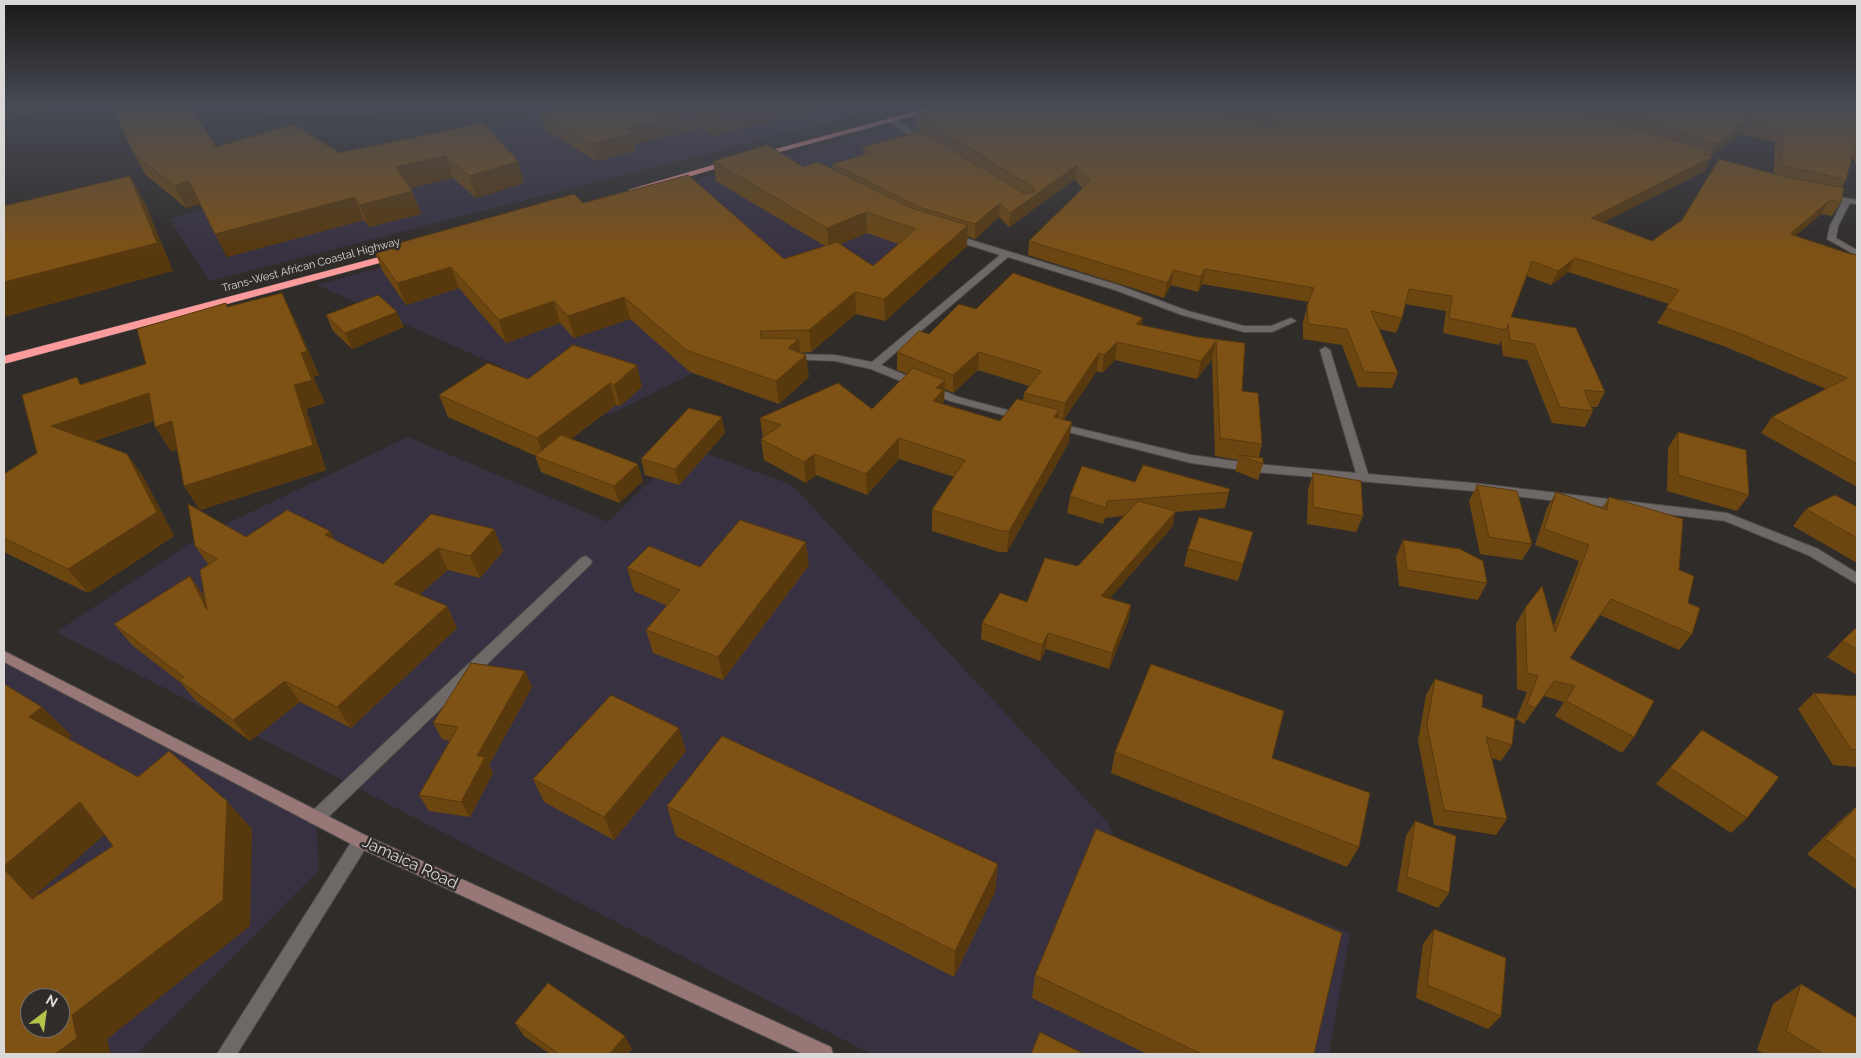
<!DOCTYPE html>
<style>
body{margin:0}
#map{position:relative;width:1861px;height:1058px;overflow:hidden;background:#302c2a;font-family:Raleway,sans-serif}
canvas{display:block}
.frame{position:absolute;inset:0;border:5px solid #dbd9d7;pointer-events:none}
.north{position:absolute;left:20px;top:988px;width:50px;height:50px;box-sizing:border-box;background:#302c2a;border:1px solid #74716f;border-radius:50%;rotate:30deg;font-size:14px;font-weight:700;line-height:20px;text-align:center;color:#dbd9d7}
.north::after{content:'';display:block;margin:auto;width:18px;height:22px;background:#b5c24a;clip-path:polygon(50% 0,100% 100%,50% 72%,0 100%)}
</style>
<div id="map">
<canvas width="1861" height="1058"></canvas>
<div class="frame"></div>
<div class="north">N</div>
</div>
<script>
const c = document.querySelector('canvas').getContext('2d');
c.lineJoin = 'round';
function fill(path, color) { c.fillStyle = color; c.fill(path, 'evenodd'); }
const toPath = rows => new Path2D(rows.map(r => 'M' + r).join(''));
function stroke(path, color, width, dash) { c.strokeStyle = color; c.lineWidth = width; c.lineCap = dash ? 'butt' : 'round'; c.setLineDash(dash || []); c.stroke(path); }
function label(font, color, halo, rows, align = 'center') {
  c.font = font + ' Raleway,sans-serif'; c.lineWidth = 5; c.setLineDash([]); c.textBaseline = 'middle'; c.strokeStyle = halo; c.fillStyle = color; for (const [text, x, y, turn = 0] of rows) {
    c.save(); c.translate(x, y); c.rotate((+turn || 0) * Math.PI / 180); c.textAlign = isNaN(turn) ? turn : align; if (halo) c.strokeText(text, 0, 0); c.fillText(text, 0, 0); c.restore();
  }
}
fill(toPath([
 [550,107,889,107,209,281,170,219],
 [962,107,1102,147,912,263,609,415,317,285],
 [408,437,608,522,686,446,792,485,1108,823,1116,843,1350,933,1329,1054,871,1054,56,632,199,537],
 [4,649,316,818,319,870,137,1054,4,1054],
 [30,998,60,998,60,1028,30,1028]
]), '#383142');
const lane = toPath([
 [244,107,269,110,416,107,412,109,381,112,269,114,244,107],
 [361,834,367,836,369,841,367,846,237,1054,217,1054,355,836,361,834]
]);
const street = toPath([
 [888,118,894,118,929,141,922,143,888,122,888,118],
 [1824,194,1857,200,1857,204,1850,203,1838,226,1836,238,1857,250,1857,256,1827,239,1830,226,1842,202,1824,198,1824,194],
 [952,234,1121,286,1188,311,1244,326,1271,326,1291,318,1296,321,1272,332,1244,332,1182,315,1115,290,1008,257,881,365,958,397,1026,415,1028,417,1026,419,1022,420,950,401,871,369,835,361,786,359,786,355,790,354,835,355,872,362,1000,255,949,239,949,235,952,234],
 [1325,347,1330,350,1368,474,1473,483,1727,513,1818,549,1857,573,1857,584,1808,555,1725,521,1473,491,1256,472,1191,463,1052,428,1050,426,1056,423,1191,455,1256,464,1356,473,1320,350,1325,347],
 [586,556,592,561,591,564,322,823,316,825,310,823,308,818,310,813,581,558,586,556]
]);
const secondary = toPath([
 [4,651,367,836,831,1047,833,1054,803,1054,355,846,4,662,4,651]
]);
const highway = toPath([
 [932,107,946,107,761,157,753,155,932,107],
 [730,160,738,162,637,192,628,190,730,160],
 [398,252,402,253,402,257,4,364,4,356,398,252]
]);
stroke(lane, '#4b4846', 2);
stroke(street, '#4b4846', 2);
stroke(secondary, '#4b4846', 2);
stroke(highway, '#4b4846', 1);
fill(lane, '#6e6967');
fill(street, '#6e6967');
fill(secondary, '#987877');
fill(highway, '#fb9b9c');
fill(toPath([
 [608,107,828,107,711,136,703,128,634,144,635,151,596,161,544,129,539,113,599,109],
 [943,107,1857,107,1857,166,1852,156,1846,180,1842,187,1841,202,1832,216,1821,214,1795,236,1847,253,1857,255,1857,487,1761,433,1772,417,1826,389,1726,347,1657,323,1669,304,1568,272,1551,285,1527,276,1511,317,1605,392,1597,407,1592,407,1593,411,1585,427,1552,423,1527,360,1503,356,1501,340,1499,345,1443,333,1446,311,1405,304,1402,318,1396,333,1379,329,1398,373,1392,388,1358,387,1342,345,1303,339,1303,321,1309,302,1202,284,1198,292,1171,285,1164,298,1028,255,1029,241,1082,189,1075,179,1009,227,999,217,975,239,967,236,967,246,885,321,856,314,811,352,800,353,809,377,779,404,690,372,630,319,574,338,560,323,506,343,459,288,406,305,383,272,374,250,583,203,784,259,825,246,716,181,713,161,833,170,833,164,863,155,863,147,920,131,916,129,916,115],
 [1740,134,1775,142,1774,174,1652,241,1603,222,1705,171,1712,157,1710,156],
 [867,233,899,244,873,266,840,244],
 [483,123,518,161,524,183,476,198,453,178,410,188,421,214,369,227,364,220,227,257,200,204,186,208,145,174,133,152,216,147,339,153],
 [228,307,293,316,319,375,313,377,325,403,306,409,326,470,200,510,184,486,177,449,171,451,154,421,94,441,127,454,144,478,174,536,88,593,4,552,4,474,37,453,82,384,146,364],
 [976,309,1141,325,1197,337,1245,343,1242,391,1262,444,1259,457,1263,464,1258,480,1235,471,1238,460,1215,456,1212,359,1197,379,1115,360,1102,373,1097,371,1064,419,1069,442,1007,552,999,552,932,531,932,510,954,477,899,459,867,495,816,475,806,483,764,460,761,439,763,438,760,418,872,409,907,374,897,370,897,352,929,334],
 [978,370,1029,386,1024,393,1023,401,1000,421,943,404,943,402,944,401,945,389,953,393],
 [326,315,404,327,352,349,333,331],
 [573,345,642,387,620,406,616,405,571,439,643,481,619,503,541,472,535,456,536,456,448,417,439,395,528,379],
 [1678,432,1749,495,1737,511,1667,491,1668,448],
 [725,433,679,485,645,475,641,459],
 [1313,473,1363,516,1356,532,1307,524,1308,490],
 [1135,482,1229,492,1225,508,1175,512,1172,527,1110,598,1131,605,1128,621,1109,669,1046,649,1040,661,981,639,982,623,1027,602,1078,566,1124,516,1105,518,1103,524,1067,513,1070,496],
 [1477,485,1532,544,1522,560,1480,554,1469,501],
 [1556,492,1602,508,1609,497,1679,570,1688,603,1692,634,1679,650,1600,615,1570,658,1634,737,1622,753,1555,716,1564,702,1544,696,1524,724,1516,719,1527,692,1517,689,1516,624,1525,608,1553,627,1579,561,1535,545,1547,508],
 [1857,507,1857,563,1793,526,1806,509],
 [494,529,503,551,480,578,448,570,419,594,447,606,457,628,351,728,300,702,250,741,196,701,181,683,132,645,114,624,190,576,204,596,208,564,195,546,246,537,330,531,335,540,383,564],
 [1253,532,1238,581,1184,566,1188,549],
 [1403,540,1487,583,1478,600,1399,586,1396,557],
 [809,565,723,680,653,653,646,630,667,606,634,591,627,568],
 [1857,627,1857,675,1827,657,1842,641],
 [525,671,532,687,489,765,493,773,470,817,429,811,419,795,450,741,442,739,433,723],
 [1435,679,1482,707,1512,745,1501,761,1492,758,1507,819,1496,835,1434,825,1418,741,1426,695],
 [1814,693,1857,696,1857,767,1833,765,1798,709],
 [1702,730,1747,818,1731,833,1656,784],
 [686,751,614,840,544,802,533,779],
 [1115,752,1272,758,1359,847,1347,867,1111,773],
 [667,806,998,864,995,892,954,977,676,836],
 [1857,806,1857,890,1807,854,1840,821],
 [1415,821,1449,893,1438,908,1397,891,1406,836],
 [1434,929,1501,1016,1488,1029,1416,998,1423,944],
 [1035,975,1314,1054,1147,1054,1032,998],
 [1801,984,1857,1054,1764,1054,1757,1050,1773,1004],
 [515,1023,632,1049,627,1054,550,1054,524,1036]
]), '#6c4611');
fill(toPath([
 [4,107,62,107,4,120],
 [761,107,828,107,711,136,709,119],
 [700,112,703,128,634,144,635,151,596,161,592,144,626,128],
 [1747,120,1740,134,1709,157,1716,143],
 [1707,150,1700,163,1712,157,1705,171,1584,232,1591,218,1702,154],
 [445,156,453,178,404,190,396,167],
 [518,161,524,183,476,198,469,176],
 [1076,166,1075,179,1009,227,1010,213],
 [130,176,145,203,173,271,4,317,4,282],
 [189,181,201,204,186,208,174,186],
 [412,191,421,214,369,227,360,205],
 [355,197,364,220,227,257,215,234],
 [1830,200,1821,214,1781,248,1790,234],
 [1000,203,999,217,975,239,975,224],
 [866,212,867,233,829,249,827,228],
 [968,225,967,246,885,321,884,299],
 [1575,258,1568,272,1551,285,1558,271],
 [451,267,459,288,406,305,397,283],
 [1205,269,1202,284,1198,292,1201,277],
 [1174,270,1171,285,1164,298,1167,283],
 [855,292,856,314,811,352,809,330],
 [282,293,293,316,319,375,313,377,325,403,306,409,326,470,200,510,184,486,294,385,301,353],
 [624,297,630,319,574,338,568,316],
 [554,301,560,323,506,343,499,320],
 [397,312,404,327,352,349,345,333],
 [1143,318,1140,335,1136,324],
 [799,339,801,360,806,355,809,377,779,404,776,381,788,348],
 [1216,341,1212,359,1197,379,1201,361],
 [1117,342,1115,360,1102,373,1104,355],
 [979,352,978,370,953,393,953,375],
 [1099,353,1097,371,1063,421,1065,403],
 [637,365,642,387,620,406,614,385],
 [945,380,944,401,943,402,943,410,933,401,936,388],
 [610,383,616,405,544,459,537,438],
 [149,393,165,417,69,450,51,426],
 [1059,410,1057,430,1054,417],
 [722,417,725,433,679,485,675,469],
 [172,421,188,446,171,451,155,427],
 [1072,422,1069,442,1007,552,1009,531],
 [899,438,899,459,867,495,866,474],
 [127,454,144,478,174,536,88,593,68,569],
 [814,454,816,475,806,483,804,462],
 [638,464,643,481,619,503,614,486],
 [1176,511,1172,527,1098,612,1101,596],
 [494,529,503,551,480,578,470,556],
 [330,531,342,553,325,535],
 [806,542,809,565,723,680,718,657],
 [438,548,448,570,406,606,394,584],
 [190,576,205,598,207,610],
 [1131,605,1128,621,1109,669,1112,653],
 [447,606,457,628,351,728,337,707],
 [1048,633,1046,649,1040,661,1042,645],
 [525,671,532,687,489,765,493,773,470,817,461,802,477,756],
 [285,681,300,702,250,741,233,720],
 [42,707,72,736,59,746,29,717],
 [679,728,686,751,614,840,604,817],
 [227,801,252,829,250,926,107,1039,111,1054,55,1054,72,1015],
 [80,802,110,830,37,894,66,926,32,899,4,869,4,866],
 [998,864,995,892,954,977,955,951],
 [625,1036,632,1049,627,1054,609,1054]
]), '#58390e');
const building = toPath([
 [112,107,191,107,216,147,294,124,339,153,483,123,518,161,469,176,445,156,396,167,412,191,360,205,355,197,215,234,189,181,174,186,133,152,112,107],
 [575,107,595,107,599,109,608,107,761,107,709,119,700,112,626,128,632,134,592,144,539,113,575,107],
 [943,107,1210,107,1269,129,1279,124,1229,107,1574,107,1615,123,1707,150,1702,154,1712,157,1591,218,1652,241,1682,220,1719,159,1782,176,1844,188,1841,202,1830,200,1790,234,1847,253,1857,255,1857,464,1772,417,1847,378,1736,332,1666,308,1679,290,1575,258,1558,271,1532,261,1511,317,1576,328,1605,392,1584,390,1593,411,1560,407,1534,344,1510,340,1508,324,1506,330,1449,318,1452,296,1409,289,1402,318,1371,311,1398,373,1364,372,1347,329,1308,324,1307,306,1314,288,1205,269,1201,277,1174,270,1167,283,1029,241,1090,181,1076,166,1010,213,1000,203,975,224,919,207,833,164,871,153,863,147,920,131,1025,194,1034,192,1034,188,916,115,943,107],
 [1600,107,1857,107,1857,136,1846,180,1782,165,1782,129,1747,120,1716,143,1600,107],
 [768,145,803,167,818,162,911,208,968,225,884,299,855,292,809,330,760,331,761,338,799,339,788,348,806,355,776,381,686,350,624,297,568,316,554,301,499,320,451,267,397,283,374,250,574,194,583,203,688,175,784,259,837,242,873,266,916,229,866,212,827,228,713,161,768,145],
 [130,176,157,243,4,282,4,206,130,176],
 [1013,273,1143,318,1136,324,1197,337,1245,343,1242,391,1258,393,1262,444,1220,438,1216,341,1201,361,1117,342,1104,355,1099,353,1065,403,1024,393,1041,371,979,352,953,375,897,352,919,331,929,334,959,304,976,309,1013,273],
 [282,293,307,351,301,353,312,380,294,385,313,445,184,486,172,421,155,427,149,393,51,426,127,454,157,512,68,569,4,538,4,474,37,453,22,395,77,377,80,385,146,364,137,329,226,303,227,307,282,293],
 [378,295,397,312,345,333,326,315,378,295],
 [573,345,637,365,614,385,610,383,537,438,439,395,488,363,528,379,573,345],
 [913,368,945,380,936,388,943,390,933,401,1000,421,1017,399,1059,410,1054,417,1072,422,1009,531,1001,531,932,510,965,460,899,438,866,474,814,454,804,462,761,439,781,425,760,418,838,383,872,409,913,368],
 [689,408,722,417,675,469,641,459,689,408],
 [1678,432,1746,450,1749,495,1678,475,1678,432],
 [561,435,638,464,614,486,535,456,561,435],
 [1239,455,1263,458,1263,464,1239,455],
 [1143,465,1230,489,1229,492,1107,501,1106,508,1070,496,1082,466,1135,482,1143,465],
 [1313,473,1361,481,1363,516,1313,507,1313,473],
 [1477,485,1517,491,1532,544,1489,537,1477,485],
 [1556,492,1607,510,1609,497,1683,519,1679,570,1694,576,1688,603,1700,608,1692,634,1611,599,1570,658,1654,701,1634,737,1566,701,1575,686,1554,681,1535,708,1527,704,1538,676,1527,673,1525,608,1542,586,1555,632,1589,545,1544,529,1556,492],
 [1835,495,1857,507,1857,538,1806,509,1835,495],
 [1138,501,1176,511,1101,596,1131,605,1112,653,1048,633,1042,645,982,623,1000,593,1027,602,1045,558,1078,566,1138,501],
 [188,504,246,537,287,510,330,531,325,535,383,564,431,514,494,529,470,556,438,548,394,584,447,606,337,707,285,681,233,720,179,680,184,677,114,624,190,576,207,610,200,570,217,559,195,546,188,504],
 [1199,517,1253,532,1243,564,1188,549,1199,517],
 [740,520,806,542,718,657,646,630,680,590,627,568,649,546,700,567,740,520],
 [1403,540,1460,549,1483,561,1487,583,1407,570,1403,540],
 [1857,627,1857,649,1842,641,1857,627],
 [471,663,525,671,477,756,485,757,461,802,419,795,458,727,433,723,471,663],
 [1151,664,1284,711,1272,758,1370,793,1359,847,1115,752,1151,664],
 [1435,679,1483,695,1482,707,1515,719,1512,745,1486,737,1507,819,1444,810,1427,725,1435,679],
 [4,684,42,707,29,717,138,777,169,751,227,801,223,900,72,1015,77,1038,55,1054,4,1054,4,869,32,899,113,846,80,802,4,866,4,684],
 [30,998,60,998,60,1028,30,1028,30,998],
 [1814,693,1857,696,1857,750,1851,749,1814,693],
 [611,695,679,728,604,817,533,779,611,695],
 [1702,730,1779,777,1747,818,1670,768,1702,730],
 [722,736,998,864,955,951,667,806,722,736],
 [1857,806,1857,861,1825,839,1857,806],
 [1415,821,1456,836,1449,893,1407,877,1415,821],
 [1096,829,1342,933,1314,1054,1202,1054,1035,975,1096,829],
 [1434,929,1506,958,1501,1016,1427,985,1434,929],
 [548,983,625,1036,609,1054,559,1054,515,1023,548,983],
 [1801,984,1857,1018,1857,1054,1824,1054,1786,1031,1801,984],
 [1040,1032,1084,1054,1031,1054,1040,1032]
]);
fill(building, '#7e5114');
stroke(building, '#58390e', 1);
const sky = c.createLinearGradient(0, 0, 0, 255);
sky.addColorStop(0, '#1a1817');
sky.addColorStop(0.42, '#484b55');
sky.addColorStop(1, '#484b5500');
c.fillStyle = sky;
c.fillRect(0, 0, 1861, 255);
label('11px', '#dbd9d7', '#302c2a', [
 ["Trans-West African Coastal Highway",311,265,-15]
]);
label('16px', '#dbd9d7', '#302c2a', [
 ["Jamaica Road",410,863,25]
]);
</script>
